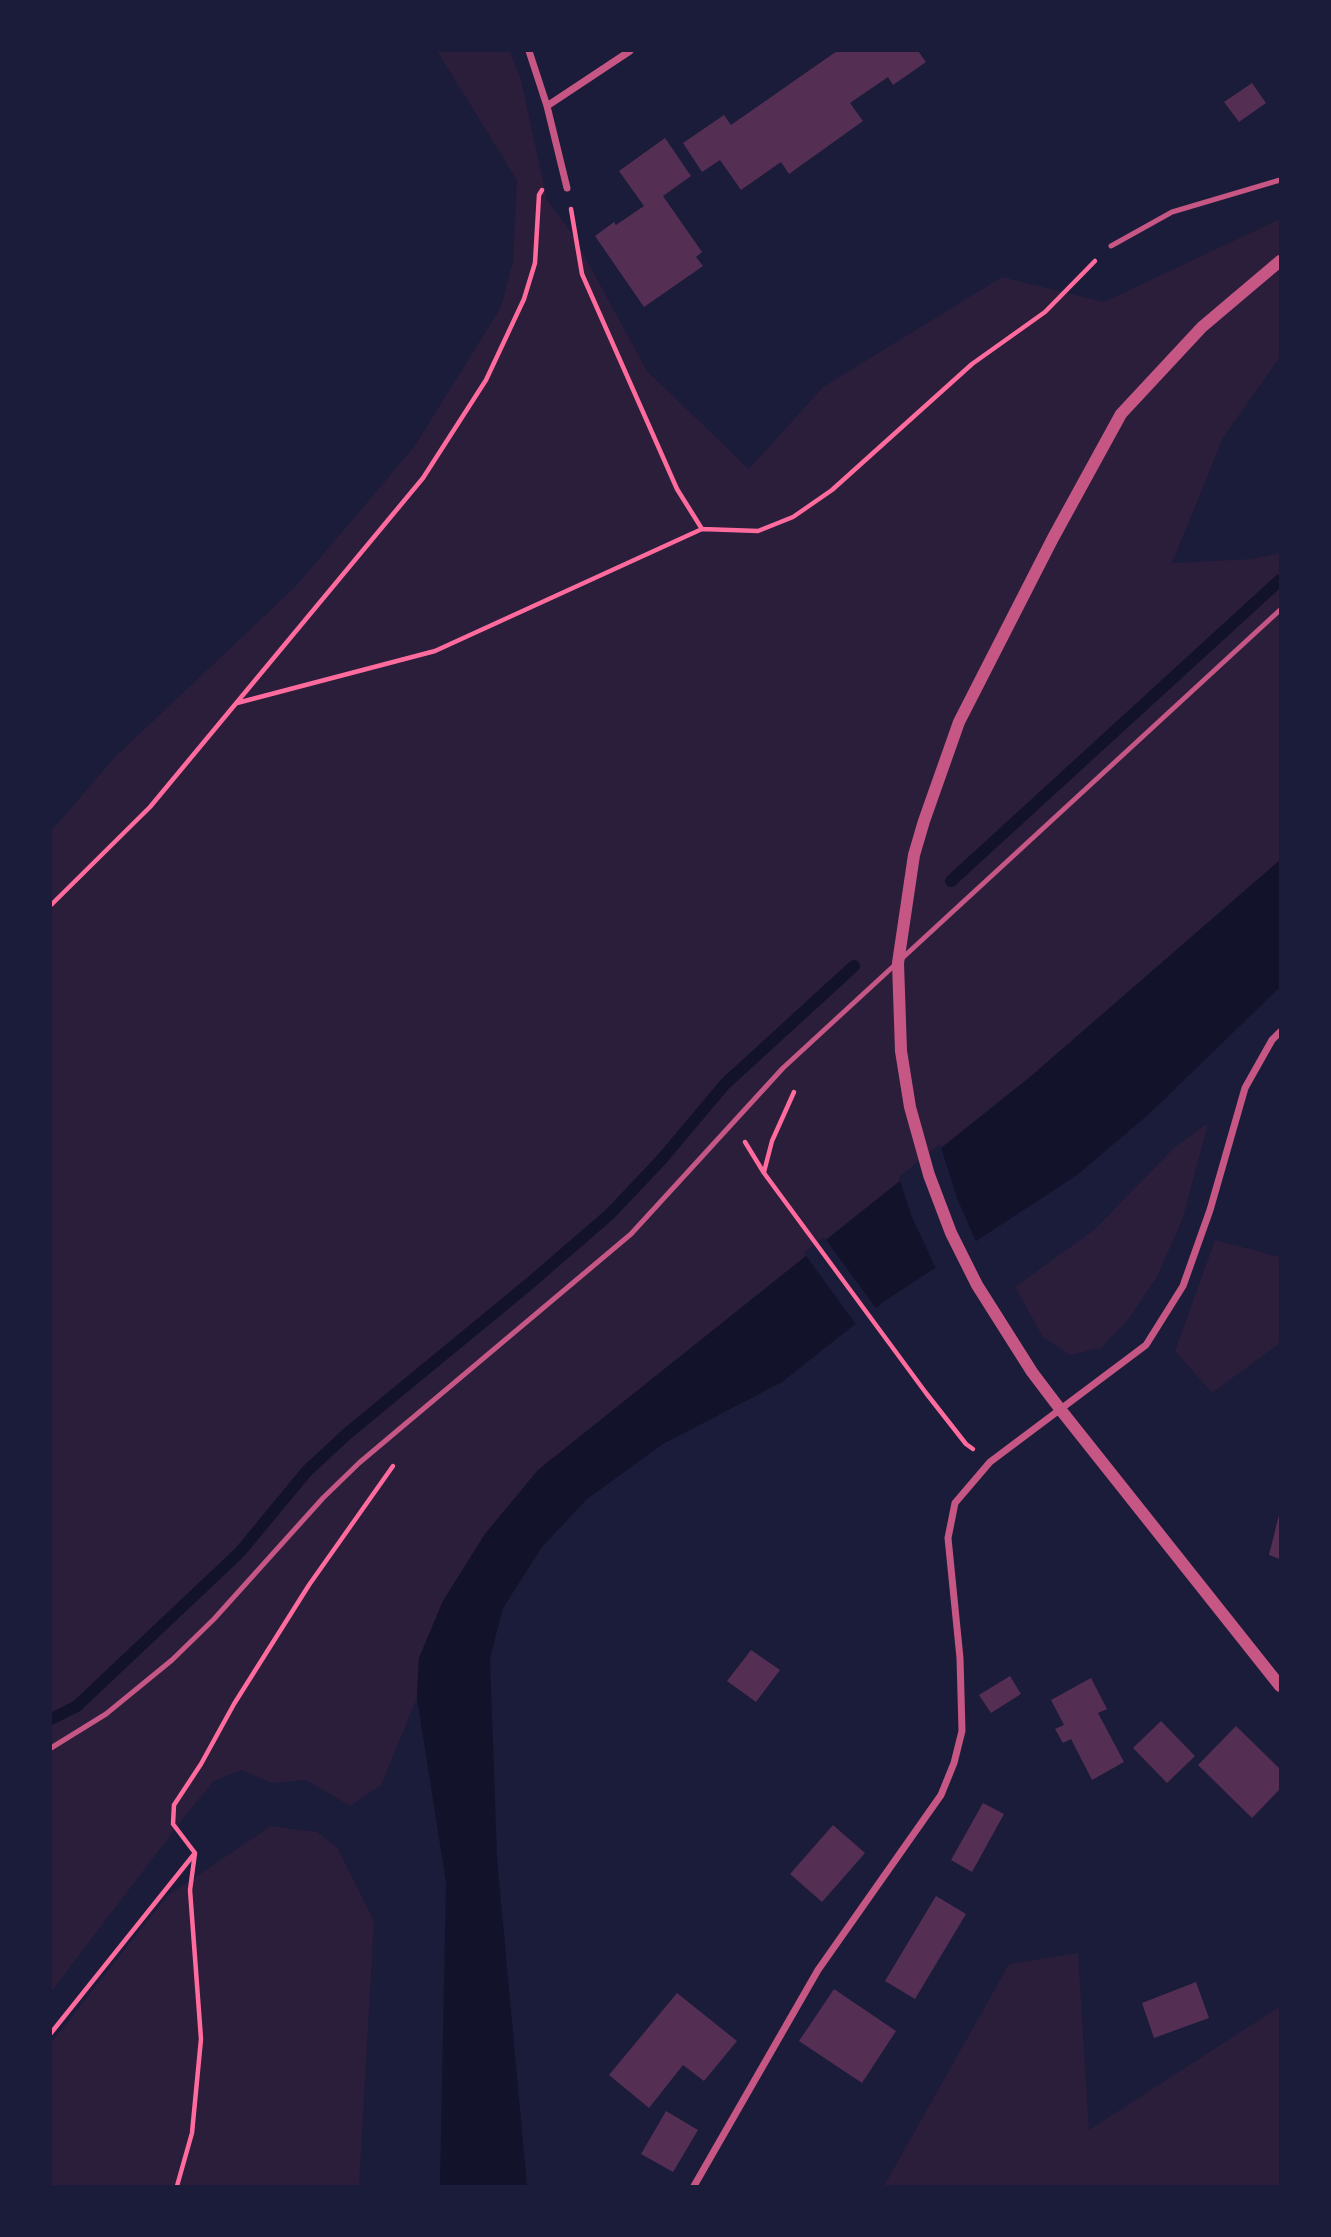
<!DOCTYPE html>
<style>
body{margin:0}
#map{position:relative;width:1331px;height:2237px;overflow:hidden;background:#1b1b3a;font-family:Montserrat,sans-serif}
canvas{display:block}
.frame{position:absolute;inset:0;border:52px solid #1b1b3a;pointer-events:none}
</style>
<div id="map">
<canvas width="1331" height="2237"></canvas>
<div class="frame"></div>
</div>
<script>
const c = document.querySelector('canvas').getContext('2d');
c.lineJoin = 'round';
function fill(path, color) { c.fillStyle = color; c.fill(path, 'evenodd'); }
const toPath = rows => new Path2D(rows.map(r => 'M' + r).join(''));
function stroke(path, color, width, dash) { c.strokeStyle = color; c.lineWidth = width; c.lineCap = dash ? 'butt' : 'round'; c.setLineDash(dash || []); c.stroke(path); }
fill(toPath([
 [437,51,510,51,521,80,547,200,573,235,647,371,749,469,823,387,1002,277,1104,302,1280,219,1280,357,1223,438,1172,563,1253,559,1280,553,1280,860,1030,1077,538,1470,485,1534,443,1601,419,1658,417,1698,381,1785,350,1806,306,1780,272,1783,241,1770,214,1781,188,1812,51,1992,51,831,114,758,297,585,414,447,501,307,513,261,517,180],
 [1208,1123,1183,1218,1157,1277,1127,1321,1101,1348,1070,1355,1043,1337,1015,1287,1094,1230,1175,1147],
 [1215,1240,1280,1257,1280,1343,1212,1393,1175,1351],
 [271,1826,317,1832,337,1847,374,1921,359,2186,51,2186,51,2043,167,1896],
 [1078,1953,1089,2130,1279,2007,1280,2186,884,2186,1009,1964]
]), '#2a1e3b');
fill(toPath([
 [1280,860,1280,987,1149,1114,1077,1175,883,1302,782,1382,663,1444,587,1499,542,1547,503,1608,490,1658,497,1858,527,2186,440,2186,446,1882,417,1698,419,1658,443,1601,485,1534,538,1470,1030,1077]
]), '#12122b');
fill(toPath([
 [940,1144,957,1198,977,1244,937,1271,911,1215,899,1177],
 [824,1237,878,1311,858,1327,804,1253]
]), '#1b1b3a');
stroke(toPath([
 [951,881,1280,580],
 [51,1719,77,1706,240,1552,307,1471,348,1433,529,1284,610,1214,662,1159,725,1084,854,966]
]), '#12122b', 12);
fill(toPath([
 [837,51,918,51,926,62,893,85,888,77,850,103,863,121,789,174,781,162,741,190,720,160,702,172,683,143,724,115,731,125],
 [1252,83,1266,103,1239,122,1224,102],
 [665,138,691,176,663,196,702,252,696,257,703,266,644,307,595,236,614,222,616,225,644,206,619,171],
 [1279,1515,1280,1515,1280,1559,1269,1555],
 [751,1650,780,1670,756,1702,727,1681],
 [1010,1676,1021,1694,991,1713,979,1695],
 [1091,1678,1107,1709,1098,1713,1124,1762,1092,1780,1071,1739,1063,1743,1055,1729,1064,1725,1051,1700],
 [1161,1721,1195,1756,1167,1783,1133,1748],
 [1236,1726,1280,1769,1280,1789,1252,1818,1198,1765],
 [983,1803,1004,1814,972,1872,951,1860],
 [833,1825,865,1853,822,1902,790,1874],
 [936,1896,966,1914,915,1999,885,1981],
 [1196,1982,1209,2018,1154,2038,1142,2003],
 [834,1989,896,2031,862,2083,799,2041],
 [677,1993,737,2041,704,2081,683,2065,649,2108,609,2075],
 [666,2111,698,2130,673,2172,641,2154]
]), '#542f53');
stroke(toPath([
 [571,209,582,274,677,489,702,529,758,531,793,517,832,490,972,364,1045,312,1095,261],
 [237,703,435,651,702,529],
 [51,905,150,807,423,478,486,380,524,299,535,263,539,195,542,190],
 [745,1142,764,1173,926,1393,966,1444,973,1449],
 [764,1172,772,1141,794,1092],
 [51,2033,195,1853],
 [177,2186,192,2133,201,2039,190,1890,195,1853,173,1824,174,1805,201,1764,234,1704,309,1585,393,1466]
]), '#ff6b9d', 4.5);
stroke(toPath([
 [1111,246,1172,212,1280,180],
 [51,1748,106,1714,172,1660,214,1619,323,1498,359,1463,631,1234,783,1068,1280,610]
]), '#c65784', 5);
stroke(toPath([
 [529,51,547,106,567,188],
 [547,106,630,51],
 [694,2186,818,1970,941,1795,954,1763,962,1731,960,1658,948,1538,955,1503,990,1462,1146,1345,1183,1286,1210,1210,1245,1088,1272,1040,1280,1032]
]), '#c65784', 7);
stroke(toPath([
 [1280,261,1202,327,1121,414,1053,538,959,722,924,821,914,855,898,963,901,1051,910,1107,929,1175,951,1233,977,1285,1032,1372,1060,1409,1280,1686]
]), '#c65784', 12);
</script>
